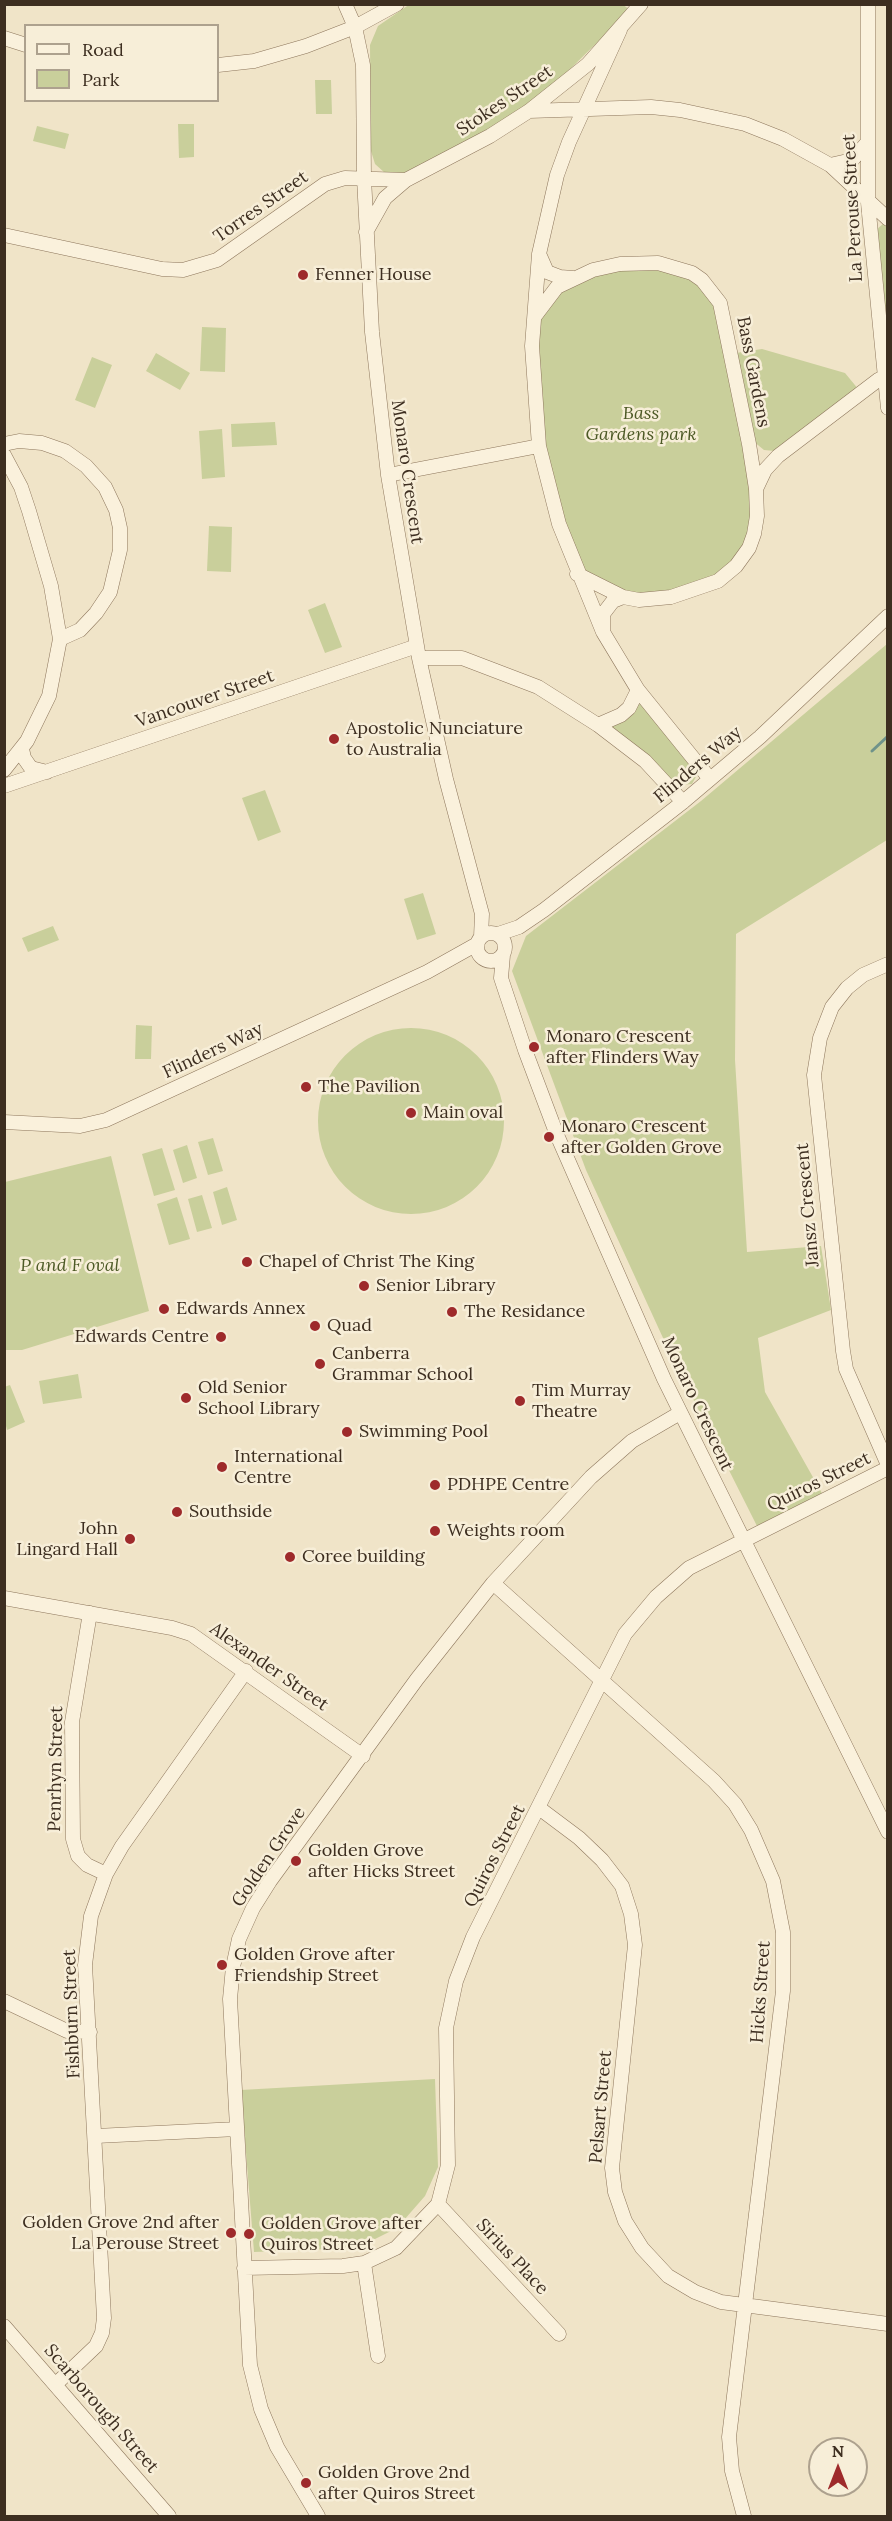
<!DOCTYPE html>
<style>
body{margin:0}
#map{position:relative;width:892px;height:2521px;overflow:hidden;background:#f0e4c8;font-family:Lora,serif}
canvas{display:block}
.frame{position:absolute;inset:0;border:6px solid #3d2e20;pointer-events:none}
.legend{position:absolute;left:24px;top:24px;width:195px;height:78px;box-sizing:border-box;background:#f7eed8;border:2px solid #ada18e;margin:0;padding:8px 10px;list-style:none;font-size:18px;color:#3d2e20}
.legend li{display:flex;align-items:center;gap:12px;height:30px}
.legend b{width:30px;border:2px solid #ada18e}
.north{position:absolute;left:808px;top:2437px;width:60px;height:60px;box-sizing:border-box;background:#f7eed8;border:2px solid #ada18e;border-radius:50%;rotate:0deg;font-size:16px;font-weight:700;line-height:24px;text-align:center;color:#3d2e20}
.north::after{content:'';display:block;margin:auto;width:21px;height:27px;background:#9e2a2b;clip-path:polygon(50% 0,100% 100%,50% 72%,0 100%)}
</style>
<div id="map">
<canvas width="892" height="2521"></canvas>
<div class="frame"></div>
<ul class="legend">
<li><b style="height:8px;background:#faf1dc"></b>Road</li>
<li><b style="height:16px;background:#c9cf9b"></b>Park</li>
</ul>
<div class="north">N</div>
</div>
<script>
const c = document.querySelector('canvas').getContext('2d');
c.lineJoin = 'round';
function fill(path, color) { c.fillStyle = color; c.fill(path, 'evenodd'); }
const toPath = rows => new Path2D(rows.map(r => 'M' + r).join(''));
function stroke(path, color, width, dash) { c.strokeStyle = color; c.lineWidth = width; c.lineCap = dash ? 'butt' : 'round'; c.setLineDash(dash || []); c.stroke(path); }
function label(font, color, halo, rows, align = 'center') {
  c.font = font + ' Lora,serif'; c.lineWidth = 5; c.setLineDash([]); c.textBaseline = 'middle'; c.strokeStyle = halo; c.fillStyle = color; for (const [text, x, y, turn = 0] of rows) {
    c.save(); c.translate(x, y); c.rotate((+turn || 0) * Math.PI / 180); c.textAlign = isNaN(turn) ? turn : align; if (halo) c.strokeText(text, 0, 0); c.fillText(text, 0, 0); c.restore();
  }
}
fill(toPath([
 [410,4,622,4,630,10,556,83,509,118,407,174,385,173,375,164,371,151,370,45,378,26],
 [315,80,331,80,332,114,316,114],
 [178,124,194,124,194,157,179,158],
 [37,126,69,134,65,149,33,141],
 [883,224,887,227,887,356,877,229],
 [653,267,682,274,699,285,715,306,744,448,752,505,750,535,724,572,662,593,625,594,589,576,575,558,544,445,536,347,541,319,561,290,609,271],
 [202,327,226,328,225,372,200,371],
 [762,349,845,373,859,390,775,451,764,450,753,441,736,353],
 [156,353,190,373,180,390,146,371],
 [92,357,112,365,95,408,75,400],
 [275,422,277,445,232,447,231,424],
 [222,429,225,477,202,479,199,431],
 [209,526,232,527,231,572,207,571],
 [325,603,342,647,325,653,308,610],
 [887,644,887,840,736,934,735,1060,747,1252,821,1246,831,1310,758,1338,765,1392,823,1495,757,1526,669,1351,586,1170,512,971,526,936,701,801],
 [638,699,698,773,692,784,677,785,611,727],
 [265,790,281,832,258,841,242,798],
 [423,893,436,934,417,940,404,899],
 [53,926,59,940,28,952,22,938],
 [136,1025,152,1026,151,1059,135,1059],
 '318 1121a93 93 0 1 1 186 0a93 93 0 1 1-186 0Z',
 [213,1138,223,1171,208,1175,198,1142],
 [187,1145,197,1178,183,1183,173,1150],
 [162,1148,175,1190,154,1196,142,1154],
 [111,1156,149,1311,22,1350,5,1350,5,1182],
 [227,1187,237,1220,222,1225,213,1192],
 [202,1195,212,1228,197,1232,188,1199],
 [177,1197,190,1239,169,1245,157,1204],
 [78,1374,82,1398,43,1404,39,1381],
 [10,1385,25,1422,7,1430,5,1422,4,1387],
 [435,2079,438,2167,425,2196,397,2228,357,2248,254,2252,241,2090]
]), '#c9cf9b');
stroke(toPath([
 [872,751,888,736]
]), '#6f938a', 3);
const minor = toPath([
 [345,4,355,27,363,65,364,178,372,332,388,475,419,658,446,779,482,914,481,937],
 [868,4,868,203,888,408],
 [620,30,569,142,557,175,539,254,532,346,539,446,559,524,603,632,638,690,710,779],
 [4,38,26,45],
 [218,65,254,61,306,46,355,27,397,4],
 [529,111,651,107,680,110,745,124,783,139,830,165,888,219],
 [830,165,852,160,867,143],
 [366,232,385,198,406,180],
 [4,235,162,269,183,270,217,260,325,184,345,178,406,180,490,136,529,111,588,64,641,4],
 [540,256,547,272,560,277,573,278],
 [535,316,557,287,593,270,620,264,658,263,692,273,702,280,720,303,749,444,756,489,757,516,754,534,749,548,736,566,718,581,671,597,639,600,623,597,577,574],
 [4,444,19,441,42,443,65,451,86,466,105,487,116,510,120,528,120,550,110,592,96,613,80,630,60,639],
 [4,455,21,487,29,511,51,586,60,639,49,696,27,741,4,770],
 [388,475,539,446],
 [756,489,765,470,778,456,878,380,888,375],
 [603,630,603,614,613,601,623,597],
 [419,658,462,658,538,687,598,725,645,761,683,802],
 [598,725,621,715,629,708,638,690],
 [22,749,24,758,31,768,47,772],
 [4,786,417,646],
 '477 947a14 14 0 1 1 28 0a14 14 0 1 1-28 0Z',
 [498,934,519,927,544,910,683,802,760,737,888,616],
 [503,955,501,978,525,1050,557,1135,664,1379,888,1832],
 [888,964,863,975,847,988,832,1007,820,1038,814,1075,843,1351,846,1369,888,1465],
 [4,1122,80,1126,106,1120,427,972,477,944],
 [493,1583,714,1781,735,1804,751,1830,773,1881,783,1932,783,1991,729,2437,732,2471,744,2516],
 [4,1598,172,1628,191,1634,363,1756],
 [90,1613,72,1722,73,1839,78,1856,87,1865,106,1874],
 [539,1808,579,1838,602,1860,622,1886,631,1914,635,1945,612,2168,615,2192,625,2221,642,2248,668,2276,695,2292,721,2302,888,2324],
 [4,2001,67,2031,90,2032],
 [96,2136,237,2129],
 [438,2204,559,2334],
 [364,2263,378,2356],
 [244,2268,343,2266,364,2263,396,2248,438,2204,448,2165,446,2028,456,1981,473,1937,625,1634,656,1597,689,1568,888,1468],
 [4,2326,169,2516],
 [57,2383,96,2346,102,2333,104,2318,85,1965,91,1916,106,1874,122,1846,246,1671],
 [318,2516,277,2447,261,2409,250,2365,230,1999,233,1967,239,1939,253,1908,270,1881,417,1679,493,1583,591,1477,632,1441,680,1413]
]);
stroke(minor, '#8d765c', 15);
stroke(minor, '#faf1dc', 14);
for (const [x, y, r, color] of [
 [303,275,6,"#9e2a2b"],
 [334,739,6,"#9e2a2b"],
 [534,1047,6,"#9e2a2b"],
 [306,1087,6,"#9e2a2b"],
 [411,1113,6,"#9e2a2b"],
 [549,1137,6,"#9e2a2b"],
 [247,1262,6,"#9e2a2b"],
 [364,1286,6,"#9e2a2b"],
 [164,1309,6,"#9e2a2b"],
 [452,1312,6,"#9e2a2b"],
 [315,1326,6,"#9e2a2b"],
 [221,1337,6,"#9e2a2b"],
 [320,1364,6,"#9e2a2b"],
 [186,1398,6,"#9e2a2b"],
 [520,1401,6,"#9e2a2b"],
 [347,1432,6,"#9e2a2b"],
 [222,1467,6,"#9e2a2b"],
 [435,1485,6,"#9e2a2b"],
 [177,1512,6,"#9e2a2b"],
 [435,1531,6,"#9e2a2b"],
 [130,1539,6,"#9e2a2b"],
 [290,1557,6,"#9e2a2b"],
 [296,1861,6,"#9e2a2b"],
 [222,1965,6,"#9e2a2b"],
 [231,2233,6,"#9e2a2b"],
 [249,2234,6,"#9e2a2b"],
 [306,2483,6,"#9e2a2b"]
]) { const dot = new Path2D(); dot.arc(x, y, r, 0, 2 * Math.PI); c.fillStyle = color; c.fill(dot); stroke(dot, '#f7eed8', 2); }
label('18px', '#3d2e20', '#f7eed8', [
 ["Stokes Street",505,101,-34],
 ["Torres Street",261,207,-35],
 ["La Perouse Street",853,208,-93],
 ["Bass Gardens",753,372,79],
 ["Monaro Crescent",407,472,82],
 ["Vancouver Street",205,699,-19],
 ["Flinders Way",698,765,-40],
 ["Flinders Way",213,1051,-25],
 ["Jansz Crescent",808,1205,-95],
 ["Monaro Crescent",697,1404,65],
 ["Quiros Street",819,1482,-26],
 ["Alexander Street",269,1667,35],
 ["Penrhyn Street",56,1769,-89],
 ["Quiros Street",495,1856,-63],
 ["Golden Grove",269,1857,-56],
 ["Hicks Street",761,1992,-86],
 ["Fishburn Street",72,2014,-92],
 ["Pelsart Street",601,2107,-85],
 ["Sirius Place",512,2257,47],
 ["Scarborough Street",101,2409,49]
]);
label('18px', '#3d2e20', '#f7eed8', [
 ["Fenner House",315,275],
 ["Apostolic Nunciature",346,729],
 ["to Australia",346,750],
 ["Monaro Crescent",546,1037],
 ["after Flinders Way",546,1058],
 ["The Pavilion",318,1087],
 ["Main oval",423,1113],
 ["Monaro Crescent",561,1127],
 ["after Golden Grove",561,1148],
 ["Chapel of Christ The King",259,1262],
 ["Senior Library",376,1286],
 ["Edwards Annex",176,1309],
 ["The Residance",464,1312],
 ["Quad",327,1326],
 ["Edwards Centre",209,1337,"right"],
 ["Canberra",332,1354],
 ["Grammar School",332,1375],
 ["Old Senior",198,1388],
 ["School Library",198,1409],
 ["Tim Murray",532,1391],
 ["Theatre",532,1412],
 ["Swimming Pool",359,1432],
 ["International",234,1457],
 ["Centre",234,1478],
 ["PDHPE Centre",447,1485],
 ["Southside",189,1512],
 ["John",118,1529,"right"],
 ["Lingard Hall",118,1550,"right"],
 ["Weights room",447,1531],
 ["Coree building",302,1557],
 ["Golden Grove",308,1851],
 ["after Hicks Street",308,1872],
 ["Golden Grove after",234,1955],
 ["Friendship Street",234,1976],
 ["Golden Grove 2nd after",219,2223,"right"],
 ["La Perouse Street",219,2244,"right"],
 ["Golden Grove after",261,2224],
 ["Quiros Street",261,2245],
 ["Golden Grove 2nd",318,2473],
 ["after Quiros Street",318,2494]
], 'left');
label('italic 18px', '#4d5a26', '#f7eed8', [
 ["Bass",641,414],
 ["Gardens park",641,435],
 ["P and F oval",70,1266]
]);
</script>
